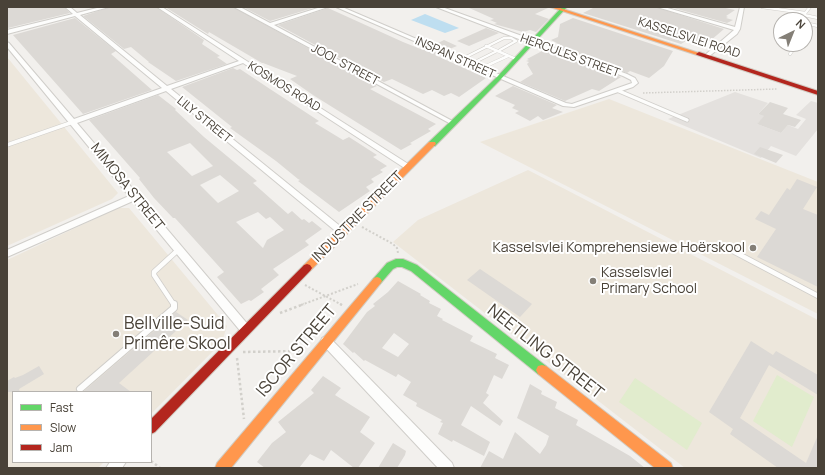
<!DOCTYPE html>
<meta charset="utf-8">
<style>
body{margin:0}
#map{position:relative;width:825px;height:475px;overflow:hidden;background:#f2f0ed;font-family:Manrope,sans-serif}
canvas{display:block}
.frame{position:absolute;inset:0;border:8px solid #494238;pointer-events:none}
.legend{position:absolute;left:12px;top:391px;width:140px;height:72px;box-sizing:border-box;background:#fff;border:1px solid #b6b3af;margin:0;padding:5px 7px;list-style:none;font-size:12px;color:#494238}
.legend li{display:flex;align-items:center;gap:8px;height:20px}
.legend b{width:20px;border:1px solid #b6b3af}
.north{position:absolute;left:773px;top:12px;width:40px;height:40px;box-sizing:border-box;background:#fff;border:1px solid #b6b3af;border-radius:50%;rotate:43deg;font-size:11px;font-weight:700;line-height:16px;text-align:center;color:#494238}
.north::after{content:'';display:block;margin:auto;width:14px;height:18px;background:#847f77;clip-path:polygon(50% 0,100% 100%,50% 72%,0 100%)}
</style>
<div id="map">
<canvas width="825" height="475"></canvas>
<div class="frame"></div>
<ul class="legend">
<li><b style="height:5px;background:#63d668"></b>Fast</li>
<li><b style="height:5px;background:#ff974d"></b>Slow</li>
<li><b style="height:5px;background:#b3261e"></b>Jam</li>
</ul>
<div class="north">N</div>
</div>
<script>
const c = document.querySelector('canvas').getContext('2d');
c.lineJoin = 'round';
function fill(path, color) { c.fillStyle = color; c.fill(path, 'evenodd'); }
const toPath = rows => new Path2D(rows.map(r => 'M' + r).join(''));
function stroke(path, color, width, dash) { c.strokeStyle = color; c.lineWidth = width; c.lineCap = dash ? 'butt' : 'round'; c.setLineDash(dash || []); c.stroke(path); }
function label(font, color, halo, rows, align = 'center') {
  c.font = font + ' Manrope,sans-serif'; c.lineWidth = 4; c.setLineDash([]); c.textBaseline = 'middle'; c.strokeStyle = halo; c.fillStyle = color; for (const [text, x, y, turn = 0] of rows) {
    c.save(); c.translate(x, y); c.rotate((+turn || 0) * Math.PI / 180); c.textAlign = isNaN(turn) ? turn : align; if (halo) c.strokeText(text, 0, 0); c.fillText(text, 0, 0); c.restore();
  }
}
fill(toPath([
 [7,57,118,193,112,199,7,246],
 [609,99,818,182,818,314,480,142],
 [528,170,818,320,818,468,685,468,393,242,418,220],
 [118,208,129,208,227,326,222,342,151,414,151,392,13,392,13,462,104,462,98,468,7,468,7,260]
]), '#ede7dc');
fill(toPath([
 [777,375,814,397,792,447,753,421],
 [635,378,702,423,687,450,619,402]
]), '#e1eccd');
fill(toPath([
 [735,92,768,103,758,114,765,116,757,124,781,133,788,125,798,129,806,119,796,115,811,101,818,103,818,129,796,156,771,146,761,158,668,119]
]), '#e4e1de');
fill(toPath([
 [425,14,459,28,445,33,411,20]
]), '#bedef0');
fill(toPath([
 [7,7,64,7,70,13,8,28],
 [110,7,156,7,204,40,202,44,220,56,217,57,227,64,176,81,148,62,149,62,131,47,124,49,83,16],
 [165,7,233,7,377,86,370,89,436,124,428,129,431,131,410,143,412,144,401,150,313,95,290,79,297,76,263,63,262,63,209,32,208,34],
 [243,7,316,7,270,21],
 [467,7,548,7,548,8,535,14,549,19,536,32,530,30,523,32,494,24,497,23,490,20,494,19],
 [595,7,656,7,724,29,710,41,707,40,704,42,696,44,686,41,681,44,583,13],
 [670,7,712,7,718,8,721,7,735,10,726,16,728,17,726,18,733,20,727,23],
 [328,8,403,42,423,50,427,48,439,54,435,55,486,78,459,97,451,93,444,96,432,90,423,94,392,79,384,82,278,25],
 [75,18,116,51,111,54,152,90,83,114,13,35],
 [573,18,673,51,664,66,649,78,630,71,627,73,556,47,557,43,551,40,558,37,560,24],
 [486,28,499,33,469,46,457,41],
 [444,40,457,46,447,50,434,45],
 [544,50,621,77,599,91,592,89,565,101,520,82,533,74,527,64,529,62,526,61,529,60,527,59],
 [233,68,237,70,240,69,270,89,319,121,315,123,343,140,349,137,377,155,373,157,387,166,380,170,383,172,371,179,374,182,366,187,370,191,339,212,298,181,300,180,298,179,276,161,230,128,232,127,182,87],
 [513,86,557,105,552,108,563,112,543,120,538,116,530,121,515,113,519,111,512,108,515,105,495,96],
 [158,95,176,109,175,110,204,137,257,181,253,183,288,214,292,211,302,220,304,219,309,223,312,221,322,229,305,241,309,245,273,269,279,275,261,289,264,292,251,301,249,300,241,304,217,277,224,272,175,218,173,218,154,198,139,179,140,178,89,120],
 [190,143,213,166,192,176,167,152],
 [220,175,239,191,218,203,200,185],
 [258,212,266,219,270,217,284,230,267,240,263,248,236,222],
 [770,102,788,108,783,114,801,120,795,127,788,125,781,133,757,124,764,116,758,114],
 [760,147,783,155,776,163,754,154],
 [797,179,817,187,803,209,818,215,818,287,757,257,776,229,755,219,761,211,769,215,787,188,790,190],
 [480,269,532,304,520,317,467,280],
 [398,281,421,294,420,295,430,301,429,303,441,309,437,316,443,319,442,320,473,336,470,341,497,354,495,358,509,365,502,379,494,375,486,393,489,395,483,403,503,421,500,426,471,406,461,425,490,442,484,456,453,440,452,442,438,434,443,423,440,422,442,420,416,406,417,403,403,395,411,382,398,374,396,377,365,360,364,361,354,352,353,353,343,344,367,312,375,306,373,304,388,292],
 [394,333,409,344,398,357,382,348],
 [176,312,188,320,119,383,131,392,83,392],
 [751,341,773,355,776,351,818,375,818,395,769,365,740,418,806,463,818,435,818,468,778,468,730,434,733,429,709,412],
 [39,366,44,374,19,389,20,392,7,392,7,381,14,377,15,378,23,375],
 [323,376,341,388,335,395,370,417,360,432,375,443,358,468,354,468,331,450,324,461,310,454,299,468,265,468,257,462,272,443,286,432,278,422,314,393,311,390],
 [530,384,542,391,541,394,557,402,555,408,578,420,576,425,630,456,645,468,480,468,489,451,503,459,515,432,540,454,546,445,549,436,517,418],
 [393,443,406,451,405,455,397,468,378,468]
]), '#dcd9d5');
const laneFar3 = toPath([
 [762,7,805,13],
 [804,15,818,18],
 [800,20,810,7],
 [805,23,818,26],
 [486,46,516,59],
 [500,50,516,41,511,38,504,38,466,57,486,66,508,56],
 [790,54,797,44],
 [475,62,497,51]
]);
const laneFar2 = toPath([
 [619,91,687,120],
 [7,145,73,122]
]);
const laneFar1 = toPath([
 [729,249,818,296],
 [174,305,154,275,154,272,178,250]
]);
const lane = toPath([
 [80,389,174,308,174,304]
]);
const street = toPath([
 [65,7,70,7,77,13,101,7,109,7,80,15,167,86,239,61,157,7,162,7,413,167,409,169,406,169,243,63,171,89,345,230,346,232,345,234,339,234,166,91,77,123,250,327,251,330,250,333,246,335,242,333,133,201,7,257,7,250,129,196,7,47,7,42,9,43,74,119,162,88,75,16,7,34,7,30,73,14,65,7],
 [234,7,240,7,270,23,321,7,328,7,274,25,456,123,455,124,451,124,234,7],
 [336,7,342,7,566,103,572,104,632,83,631,80,623,76,524,41,436,7,442,7,627,74,635,78,638,83,633,87,574,107,563,106,336,7],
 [657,7,664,7,735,27,740,7,744,7,740,29,737,34,707,58,704,56,705,55,734,30,657,7],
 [326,336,330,338,452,463,454,468,438,468,322,344,321,341,322,338,326,336],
 [110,462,126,462,122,468,106,468,110,462]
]);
const fast = toPath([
 [562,7,567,7,501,79,435,146,429,146,429,142,497,77,562,7],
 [396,259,403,259,417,265,546,366,548,370,546,374,542,375,538,374,411,271,402,267,397,267,393,269,380,284,377,285,374,284,372,281,374,278,387,263,396,259]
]);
const slow = toPath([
 [550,7,557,7,702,54,697,55,550,7],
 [429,142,435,142,436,144,310,271,304,271,302,268,304,265,429,142],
 [377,277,380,278,382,281,380,284,231,468,215,468,217,463,374,278,377,277],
 [542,365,546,366,671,463,673,468,655,468,538,374,536,370,538,366,542,365]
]);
const jam = toPath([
 [699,52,818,91,818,95,697,55,696,54,699,52],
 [307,264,310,265,312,268,310,271,155,432,151,434,151,419,304,265,307,264]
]);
stroke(laneFar3, '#d0ceca', 3.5);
stroke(laneFar2, '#d0ceca', 5);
stroke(laneFar1, '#d0ceca', 6);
stroke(lane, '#d0ceca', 8);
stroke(street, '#d0ceca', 2);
stroke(fast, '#d2cdc4', 2);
stroke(slow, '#d2cdc4', 2);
stroke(jam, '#d2cdc4', 2);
stroke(toPath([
 [643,93,777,89]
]), '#d2d0cb', 1.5, [1.5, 1.5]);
stroke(toPath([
 [362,227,393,244,397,248,398,253],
 [305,285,342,305],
 [301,305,358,284]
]), '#d2d0cb', 2, [2, 2]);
stroke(toPath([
 [340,304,342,305],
 [280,313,304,304],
 [243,352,302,351],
 [237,358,244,419],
 [151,461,160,468]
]), '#d2d0cb', 2.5, [2.5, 2.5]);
stroke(laneFar3, '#fdfdfc', 2.5);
stroke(laneFar2, '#fdfdfc', 3.5);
stroke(laneFar1, '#fdfdfc', 4.5);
stroke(lane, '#fdfdfc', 6);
fill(street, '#fdfdfc');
fill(fast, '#63d668');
fill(slow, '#ff974d');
fill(jam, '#b3261e');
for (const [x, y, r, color] of [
 [753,248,4,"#847f77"],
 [593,281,4,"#847f77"],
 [116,334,4,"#847f77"]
]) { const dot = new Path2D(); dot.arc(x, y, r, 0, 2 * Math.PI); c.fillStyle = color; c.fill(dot); stroke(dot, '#fff', 1.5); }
label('12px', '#494238', '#fff', [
 ["KASSELSVLEI ROAD",689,38,18],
 ["HERCULES STREET",570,56,20],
 ["INSPAN STREET",455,58,24],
 ["JOOL STREET",345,65,28],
 ["KOSMOS ROAD",284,87,32],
 ["LILY STREET",204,120,39]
]);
label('14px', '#494238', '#fff', [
 ["MIMOSA STREET",127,187,51],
 ["INDUSTRIE STREET",358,217,-45]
]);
label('14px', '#494238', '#fff', [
 ["Kasselsvlei Komprehensiewe Hoërskool",745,248],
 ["Kasselsvlei",601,273,"left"],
 ["Primary School",601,289,"left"]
], 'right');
label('17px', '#494238', '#fff', [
 ["Bellville-Suid",124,324],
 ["Primêre Skool",124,344]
], 'left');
label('17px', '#494238', '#fff', [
 ["ISCOR STREET",297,351,-50],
 ["NEETLING STREET",545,352,38]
]);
</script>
